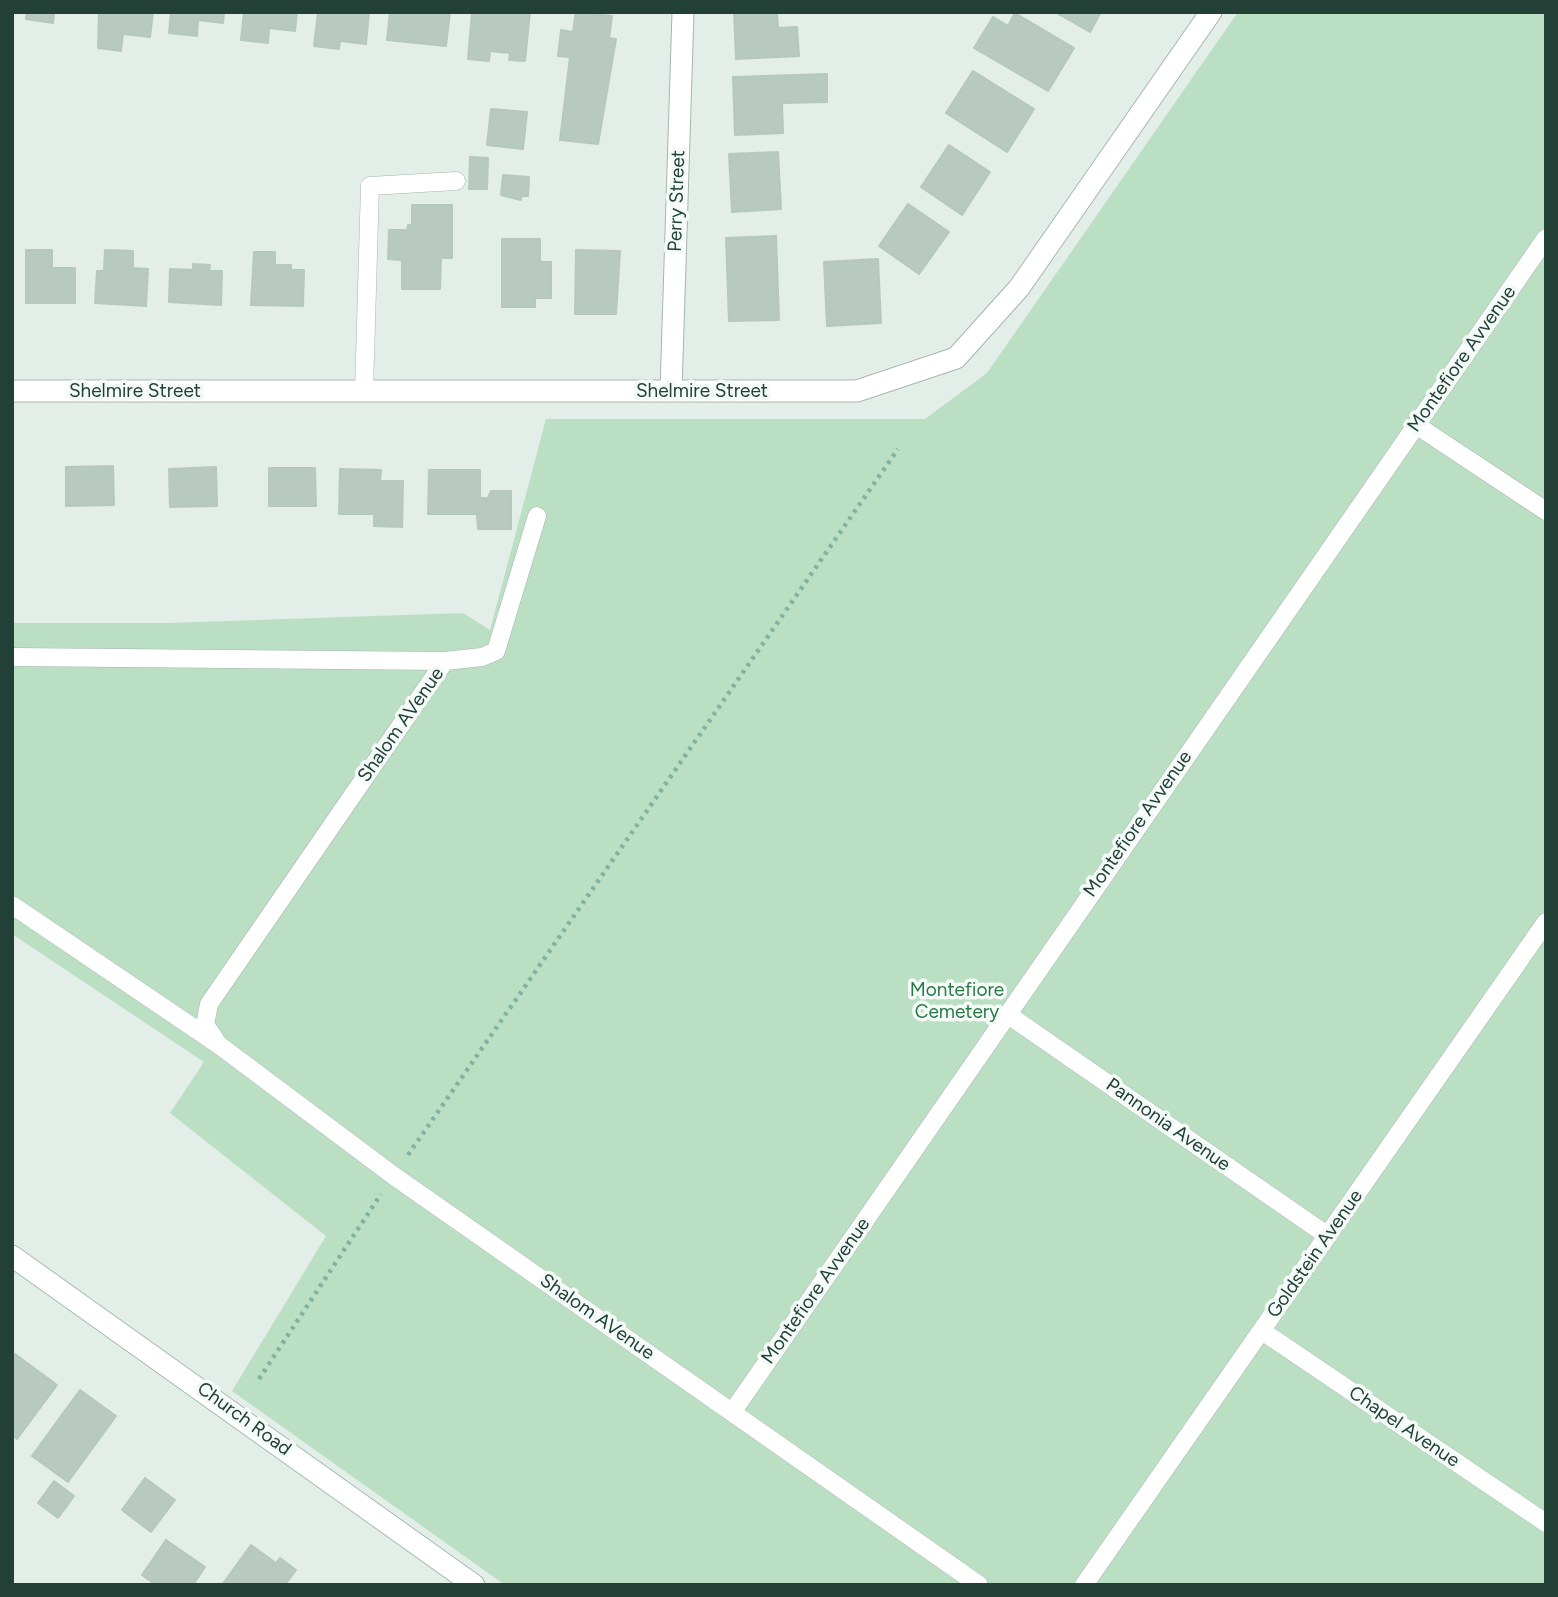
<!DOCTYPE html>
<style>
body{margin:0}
#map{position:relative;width:1558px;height:1597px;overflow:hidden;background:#e3eee8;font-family:Figtree,sans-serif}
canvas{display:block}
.frame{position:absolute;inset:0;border:14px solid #224036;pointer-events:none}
</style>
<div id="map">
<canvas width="1558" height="1597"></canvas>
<div class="frame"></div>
</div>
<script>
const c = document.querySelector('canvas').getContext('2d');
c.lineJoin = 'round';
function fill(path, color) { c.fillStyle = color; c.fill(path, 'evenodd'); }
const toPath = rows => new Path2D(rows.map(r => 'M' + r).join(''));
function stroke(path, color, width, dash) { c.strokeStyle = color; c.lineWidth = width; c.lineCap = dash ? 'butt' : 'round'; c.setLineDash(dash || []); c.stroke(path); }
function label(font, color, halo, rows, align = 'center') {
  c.font = font + ' Figtree,sans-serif'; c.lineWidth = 7; c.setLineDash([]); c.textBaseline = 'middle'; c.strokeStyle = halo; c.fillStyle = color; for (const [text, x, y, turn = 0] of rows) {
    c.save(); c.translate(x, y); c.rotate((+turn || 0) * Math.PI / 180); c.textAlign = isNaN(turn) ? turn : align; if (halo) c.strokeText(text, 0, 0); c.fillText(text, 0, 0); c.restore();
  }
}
fill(toPath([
 [1238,12,1546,12,1546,1585,505,1585,232,1391,326,1236,170,1113,204,1062,12,934,12,623,169,623,463,613,490,630,546,419,925,419,987,373]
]), '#bbdfc3');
const building = toPath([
 [27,12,54,12,53,23,26,19,27,12],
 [99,12,153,12,150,37,123,34,121,51,98,48,99,12],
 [171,12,224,12,223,23,198,20,197,36,169,33,171,12],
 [244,12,297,12,295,31,269,28,268,43,241,40,244,12],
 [318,12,369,12,366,44,340,41,339,49,314,46,318,12],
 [390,12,450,12,446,46,387,40,390,12],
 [472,12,530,12,525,61,509,60,510,53,490,51,489,61,468,59,472,12],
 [576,12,612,16,609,38,616,39,598,144,560,140,570,57,558,56,561,30,573,32,576,12],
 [734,12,777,12,778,28,797,27,799,56,736,59,734,12],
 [1055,12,1101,12,1090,32,1055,12],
 [1015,13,1074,48,1048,91,974,48,993,17,1008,26,1015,13],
 [973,71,1034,109,1007,152,946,113,973,71],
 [827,74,827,102,782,103,783,133,735,135,733,77,827,74],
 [491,109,527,112,523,149,487,145,491,109],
 [949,145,990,172,962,215,921,187,949,145],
 [778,152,781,209,732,212,729,154,778,152],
 [470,157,488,158,487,189,469,189,470,157],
 [503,175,529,177,528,196,521,196,521,200,501,195,503,175],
 [908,204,949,232,919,274,879,246,908,204],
 [412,205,452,205,452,258,441,258,440,289,402,289,402,260,388,259,389,230,407,230,408,225,412,225,412,205],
 [776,236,779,320,729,321,726,238,776,236],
 [502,239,540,239,540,262,551,262,551,298,535,298,535,307,502,307,502,239],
 [26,250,52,250,52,268,75,268,75,303,26,303,26,250],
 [105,250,133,251,133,268,148,269,146,306,95,303,97,271,104,271,105,250],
 [576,250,620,251,616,314,575,314,576,250],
 [254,252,275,252,275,265,291,265,291,270,304,270,303,306,251,305,254,252],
 [878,259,881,323,827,326,824,262,878,259],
 [193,264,210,265,209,271,222,271,221,305,169,302,170,269,193,270,193,264],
 [113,466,114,505,66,506,66,467,113,466],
 [216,467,217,506,170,507,169,469,216,467],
 [269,468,315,468,316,506,269,506,269,468],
 [340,469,381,470,380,481,403,481,402,527,374,526,374,514,339,514,340,469],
 [429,470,480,470,480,498,488,498,491,491,511,491,511,529,478,529,477,514,428,514,429,470],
 [15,1354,57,1385,17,1439,12,1435,15,1354],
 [80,1390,116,1416,68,1482,32,1456,80,1390],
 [145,1478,175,1500,151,1532,122,1510,145,1478],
 [54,1481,74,1496,58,1518,38,1503,54,1481],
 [166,1540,205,1567,193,1585,156,1585,142,1575,166,1540],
 [251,1545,276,1563,280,1558,296,1570,285,1585,222,1585,251,1545]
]);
fill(building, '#b8c9c1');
stroke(building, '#b5c8bf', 2);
const lane = toPath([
 [364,391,370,186,456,181],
 [1416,425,1546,511],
 [12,657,445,661,209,1004,205,1025,215,1039],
 [445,661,482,657,496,651,537,516],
 [12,905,219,1045,394,1176,979,1585],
 [1007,1014,1328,1236],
 [1262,1331,1546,1523],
 [733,1411,1546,238],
 [1084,1585,1546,922]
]);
const street = toPath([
 [671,390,683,12],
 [12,391,857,391,956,358,1019,288,1211,12]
]);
const secondary = toPath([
 [12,1256,474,1585]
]);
stroke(lane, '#a5b6af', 19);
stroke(street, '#a5b6af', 23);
stroke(secondary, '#a1bab0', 23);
stroke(toPath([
 [408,1155,898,449],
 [259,1379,381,1194]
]), '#82b2a1', 4.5, [3.5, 5]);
stroke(lane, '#fff', 18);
stroke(street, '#fff', 21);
stroke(secondary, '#fff', 21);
label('19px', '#224036', '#f4faf7', [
 ["Perry Street",677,201,-88],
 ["Montefiore Avvenue",1462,359,-55],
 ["Shelmire Street",135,391],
 ["Shelmire Street",702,391],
 ["Shalom AVenue",401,725,-55],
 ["Montefiore Avvenue",1138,824,-55],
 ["Pannonia Avenue",1168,1125,35],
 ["Goldstein Avenue",1315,1254,-55],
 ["Montefiore Avvenue",816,1291,-55],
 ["Shalom AVenue",597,1317,35],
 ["Church Road",244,1419,36],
 ["Chapel Avenue",1404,1427,34]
]);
label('19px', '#2a7944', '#f4faf7', [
 ["Montefiore",957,990],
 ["Cemetery",957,1012]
]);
</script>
